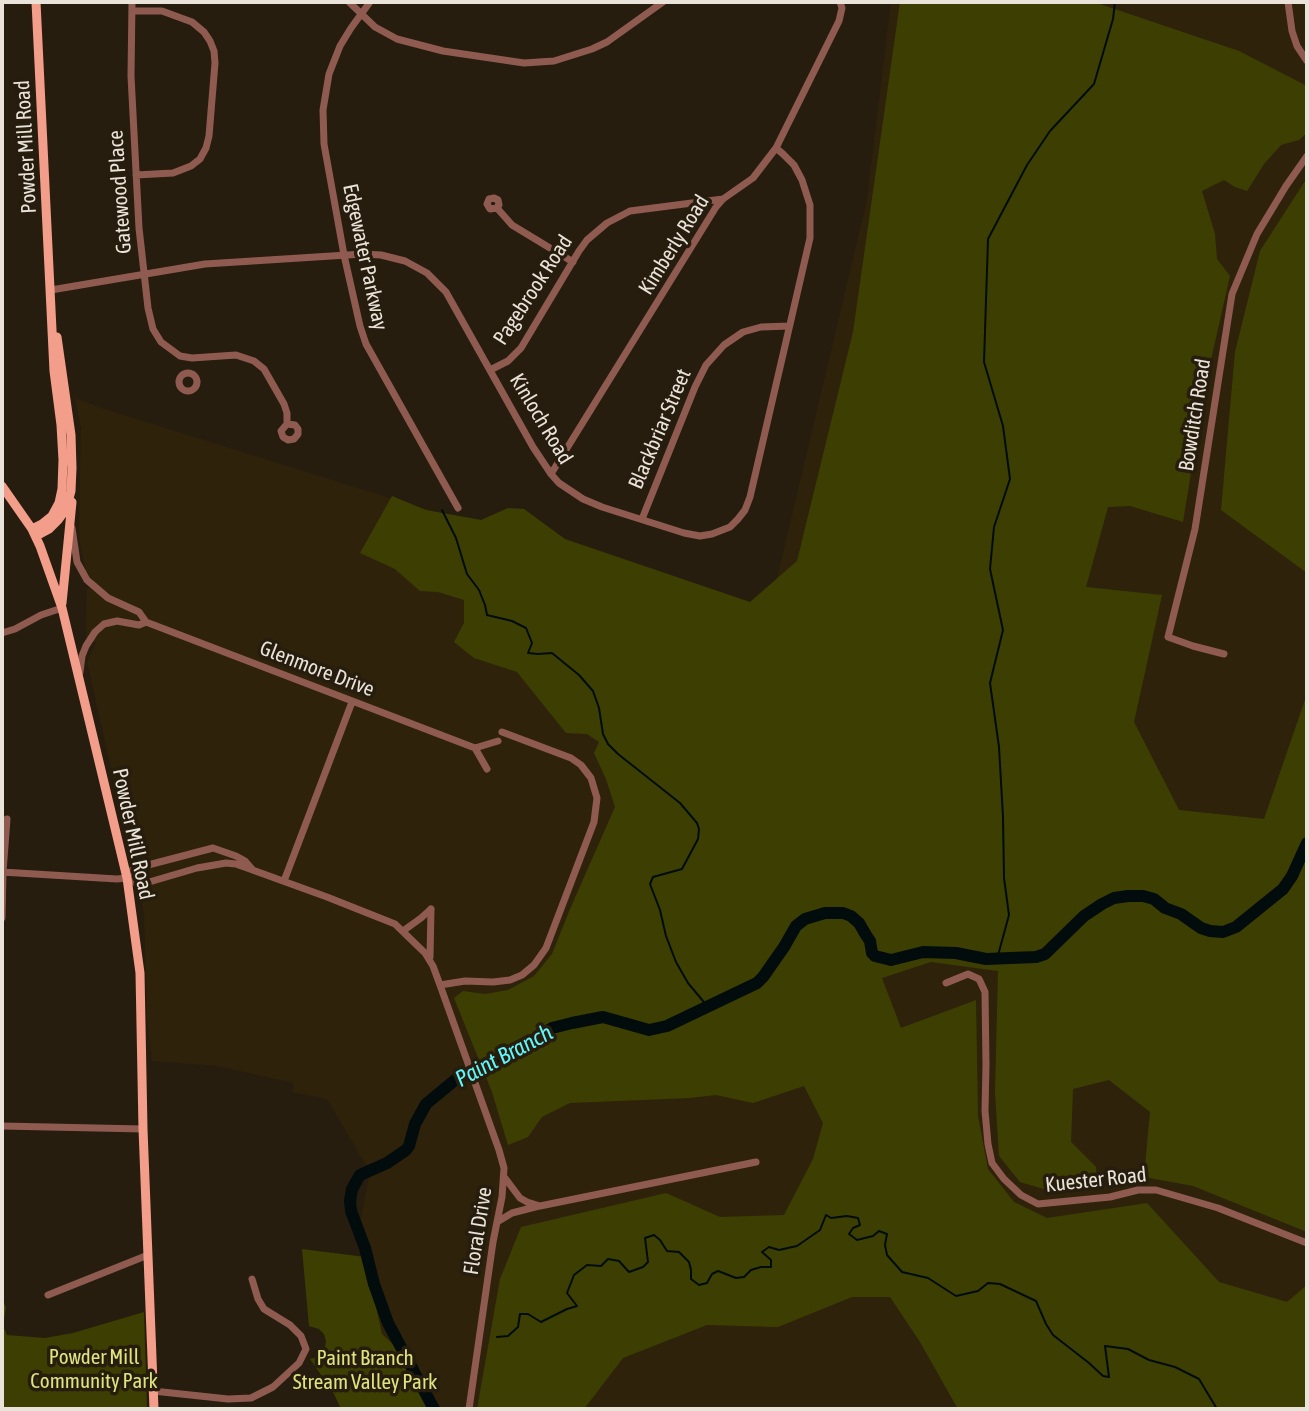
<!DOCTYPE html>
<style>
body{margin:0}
#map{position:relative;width:1309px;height:1411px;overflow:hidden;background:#271d0e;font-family:"Asap Condensed",sans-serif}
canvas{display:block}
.frame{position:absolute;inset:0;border:4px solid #eae3d9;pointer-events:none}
</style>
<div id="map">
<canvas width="1309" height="1411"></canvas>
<div class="frame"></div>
</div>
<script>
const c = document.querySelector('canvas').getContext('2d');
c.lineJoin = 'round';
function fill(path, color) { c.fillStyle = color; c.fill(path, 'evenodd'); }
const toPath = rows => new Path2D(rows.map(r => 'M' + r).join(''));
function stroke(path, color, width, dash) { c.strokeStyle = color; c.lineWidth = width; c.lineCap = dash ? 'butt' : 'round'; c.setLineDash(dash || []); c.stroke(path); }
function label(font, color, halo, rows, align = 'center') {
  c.font = font + ' "Asap Condensed",sans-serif'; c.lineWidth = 7; c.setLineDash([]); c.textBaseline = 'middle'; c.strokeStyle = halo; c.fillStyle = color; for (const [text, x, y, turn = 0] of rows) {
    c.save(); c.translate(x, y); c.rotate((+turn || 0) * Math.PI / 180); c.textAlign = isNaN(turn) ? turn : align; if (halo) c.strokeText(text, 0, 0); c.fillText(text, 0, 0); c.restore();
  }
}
fill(toPath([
 [891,2,1307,2,1307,1409,433,1409,435,1403,420,1369,382,1334,359,1228,370,1172,327,1099,292,1092,294,1083,218,1066,152,1061,147,1018,144,913,87,662,96,643,86,638,87,589,94,582,86,570,81,551,79,528,81,427,75,398,98,407,768,616,867,200]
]), '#2f220b');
fill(toPath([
 [900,2,1094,2,1239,51,1307,86,1307,133,1299,140,1281,145,1264,164,1247,191,1235,187,1224,180,1202,191,1215,234,1217,259,1230,276,1205,386,1183,522,1130,506,1108,507,1086,587,1162,595,1134,722,1179,810,1264,819,1307,694,1307,1232,1193,1186,1144,1177,1150,1112,1109,1080,1073,1089,1071,1142,1096,1167,1097,1188,1057,1193,1020,1182,999,1156,995,1092,998,971,931,962,882,978,901,1028,976,1000,978,1116,988,1169,1014,1202,1047,1218,1147,1203,1219,1282,1287,1302,1307,1285,1307,1409,958,1409,920,1342,890,1297,852,1297,778,1327,707,1325,623,1358,584,1409,477,1409,500,1279,521,1227,666,1193,720,1217,784,1215,813,1159,823,1123,804,1086,753,1103,716,1095,690,1098,570,1103,542,1117,528,1137,508,1145,492,1092,454,998,463,991,485,994,508,990,534,976,552,954,570,909,615,807,606,779,594,753,599,742,587,734,566,733,517,672,474,658,454,642,464,623,464,600,438,592,420,591,395,569,360,553,392,496,426,510,481,520,508,508,524,509,565,539,750,602,797,561,853,332],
 [1307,178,1307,573,1221,510,1235,352,1260,251],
 [302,1249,365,1257,382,1334,420,1369,435,1403,433,1409,341,1409,334,1394,310,1359,319,1356,325,1348,326,1341,324,1334,319,1329,309,1326],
 [2,1299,6,1307,3,1326,7,1335,45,1338,73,1333,144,1312,147,1409,2,1409]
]), '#3d3f02');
stroke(toPath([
 [442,510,456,538,467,574,479,590,485,605,487,615,512,621,526,628,532,643,528,653,538,654,552,653,579,675,593,691,599,708,603,734,608,744,618,754,680,803,697,823,699,829,698,839,682,869,653,877,650,884,660,910,666,936,676,962,688,983,708,1007],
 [997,959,1009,915,1004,878,1003,817,999,747,990,683,1003,630,990,569,994,527,1010,479,1003,426,984,362,988,239,1027,165,1050,131,1094,84,1113,19,1115,2],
 [497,1337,508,1336,518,1327,520,1314,528,1314,541,1322,567,1309,577,1306,567,1293,574,1275,587,1265,601,1266,608,1259,619,1261,629,1272,643,1267,648,1262,645,1238,654,1235,660,1240,667,1251,679,1252,689,1262,691,1270,691,1279,699,1285,707,1283,712,1274,718,1271,736,1278,744,1277,751,1270,761,1267,771,1267,771,1260,762,1252,769,1247,779,1250,797,1246,820,1230,826,1215,831,1218,847,1216,858,1218,860,1225,853,1228,849,1234,857,1240,873,1236,879,1231,887,1234,885,1245,887,1255,902,1272,928,1278,956,1296,978,1291,988,1283,1000,1284,1036,1301,1046,1324,1053,1335,1089,1363,1103,1376,1109,1377,1105,1346,1128,1349,1149,1360,1175,1367,1199,1379,1217,1409],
 [422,1385,428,1380]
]), '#020c0c', 2);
stroke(toPath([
 [434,1409,388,1323,374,1284,365,1248,351,1211,350,1201,352,1189,360,1175,387,1163,406,1150,409,1146,415,1124,426,1104,455,1080,487,1064,515,1052,552,1028,572,1023,603,1017,649,1030,667,1026,757,983,763,977,784,947,796,926,805,919,825,913,843,913,851,916,859,923,866,935,870,941,872,953,875,956,891,960,923,952,956,953,986,959,1036,957,1045,954,1084,916,1102,904,1114,898,1128,896,1143,896,1154,899,1165,908,1181,914,1201,928,1210,931,1223,932,1236,927,1283,889,1292,876,1307,843]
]), '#020c0c', 12);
stroke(toPath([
 [132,2,131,76,139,228,148,308,153,329,161,342,180,356,192,358,236,355,254,361,264,369,284,404,287,413,287,424,281,431,283,437,288,440,294,439,298,434,298,429,295,425,287,424],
 [349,2,375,27,397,39,443,51,524,63,554,61,592,49,607,42,663,2],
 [370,2,351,28,340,46,329,74,323,110,324,144,344,255,360,326,366,344,458,508],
 [1288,2,1292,31,1297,46,1307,61],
 [132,11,162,11,192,22,204,32,210,41,214,51,215,63,209,136,206,148,200,159,191,166,173,173,136,175],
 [497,208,499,205,498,200,494,198,489,199,487,204,490,209,497,208,512,225,573,262],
 [51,290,205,264,363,254,381,255,405,261,427,273,446,292,533,447,551,474,559,483,583,499,602,507,684,533,700,536,712,534,730,527,738,519,745,510,750,497,810,238,810,205,802,180,794,165,783,154,776,148],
 [490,370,508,361,521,348,579,251,587,240,607,223,630,211,723,199],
 '179 382a9 9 0 1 1 18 0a9 9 0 1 1-18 0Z',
 [551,474,716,207,723,199,753,178,776,148,839,21,842,8,840,2],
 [642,519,695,387,706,365,724,345,743,332,761,327,789,326],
 [72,528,77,562,87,580,108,598,139,612,146,622],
 [146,622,475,748,498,741],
 [2,633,15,629,41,615,62,608],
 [1224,654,1193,646,1168,637,1195,529,1232,294,1257,234,1286,186,1307,156],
 [80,672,82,656,86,646,95,632,104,624,117,621,139,625,146,622],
 [475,748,487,769],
 [2,872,117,879,127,878,139,885,197,868,226,863,236,864,327,897,395,924,425,953,433,966,440,985,499,1150,504,1168,502,1197,493,1242,469,1409],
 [127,878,133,869,213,848,236,856,245,861,252,869],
 [284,881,352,702],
 [2,918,3,872,7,819],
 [403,931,421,918,431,909],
 [430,957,431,909],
 [946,983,968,974,979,979,985,992,986,1065,985,1111,988,1144,992,1163,1004,1179,1021,1195,1038,1204,1110,1197,1138,1190,1156,1190,1218,1208,1307,1243],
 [440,985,465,981,493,982,510,980,522,975,534,965,546,948,594,822,597,798,591,778,581,765,571,758,502,732],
 [2,1126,143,1129],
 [505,1178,520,1198,527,1202,540,1206,756,1162],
 [497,1222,512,1213,539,1206],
 [48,1295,148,1255],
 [153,1391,228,1399,251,1398,273,1387,299,1363,306,1349,301,1336,290,1325,264,1309,258,1299,252,1279]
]), '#8f5b50', 7);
stroke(toPath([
 [2,486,32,529,40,546,62,608,127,878,140,973,143,1129,154,1409],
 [32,529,42,524,52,516,59,503,62,489,63,460,61,425,54,371,36,2],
 [36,536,49,529,58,520,66,509,71,491,72,468,71,435,57,337],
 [62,603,72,502]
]), '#f39e8a', 9);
label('21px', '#eae3d9', '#271d0e', [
 ["Powder Mill Road",26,147,-93],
 ["Gatewood Place",120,192,-94],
 ["Kimberly Road",674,245,-58],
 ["Edgewater Parkway",365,257,78],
 ["Pagebrook Road",533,290,-57],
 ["Bowditch Road",1195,415,-81],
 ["Kinloch Road",541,419,59],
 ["Blackbriar Street",660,429,-67],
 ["Glenmore Drive",317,669,21],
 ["Powder Mill Road",133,834,78],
 ["Kuester Road",1096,1180,-6],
 ["Floral Drive",478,1231,-81]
]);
label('21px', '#dfe47e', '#271d0e', [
 ["Powder Mill",94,1357],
 ["Community Park",94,1381],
 ["Paint Branch",365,1358],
 ["Stream Valley Park",365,1382]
]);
label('italic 23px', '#60f7fc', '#271d0e', [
 ["Paint Branch",504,1056,-28]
]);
</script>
